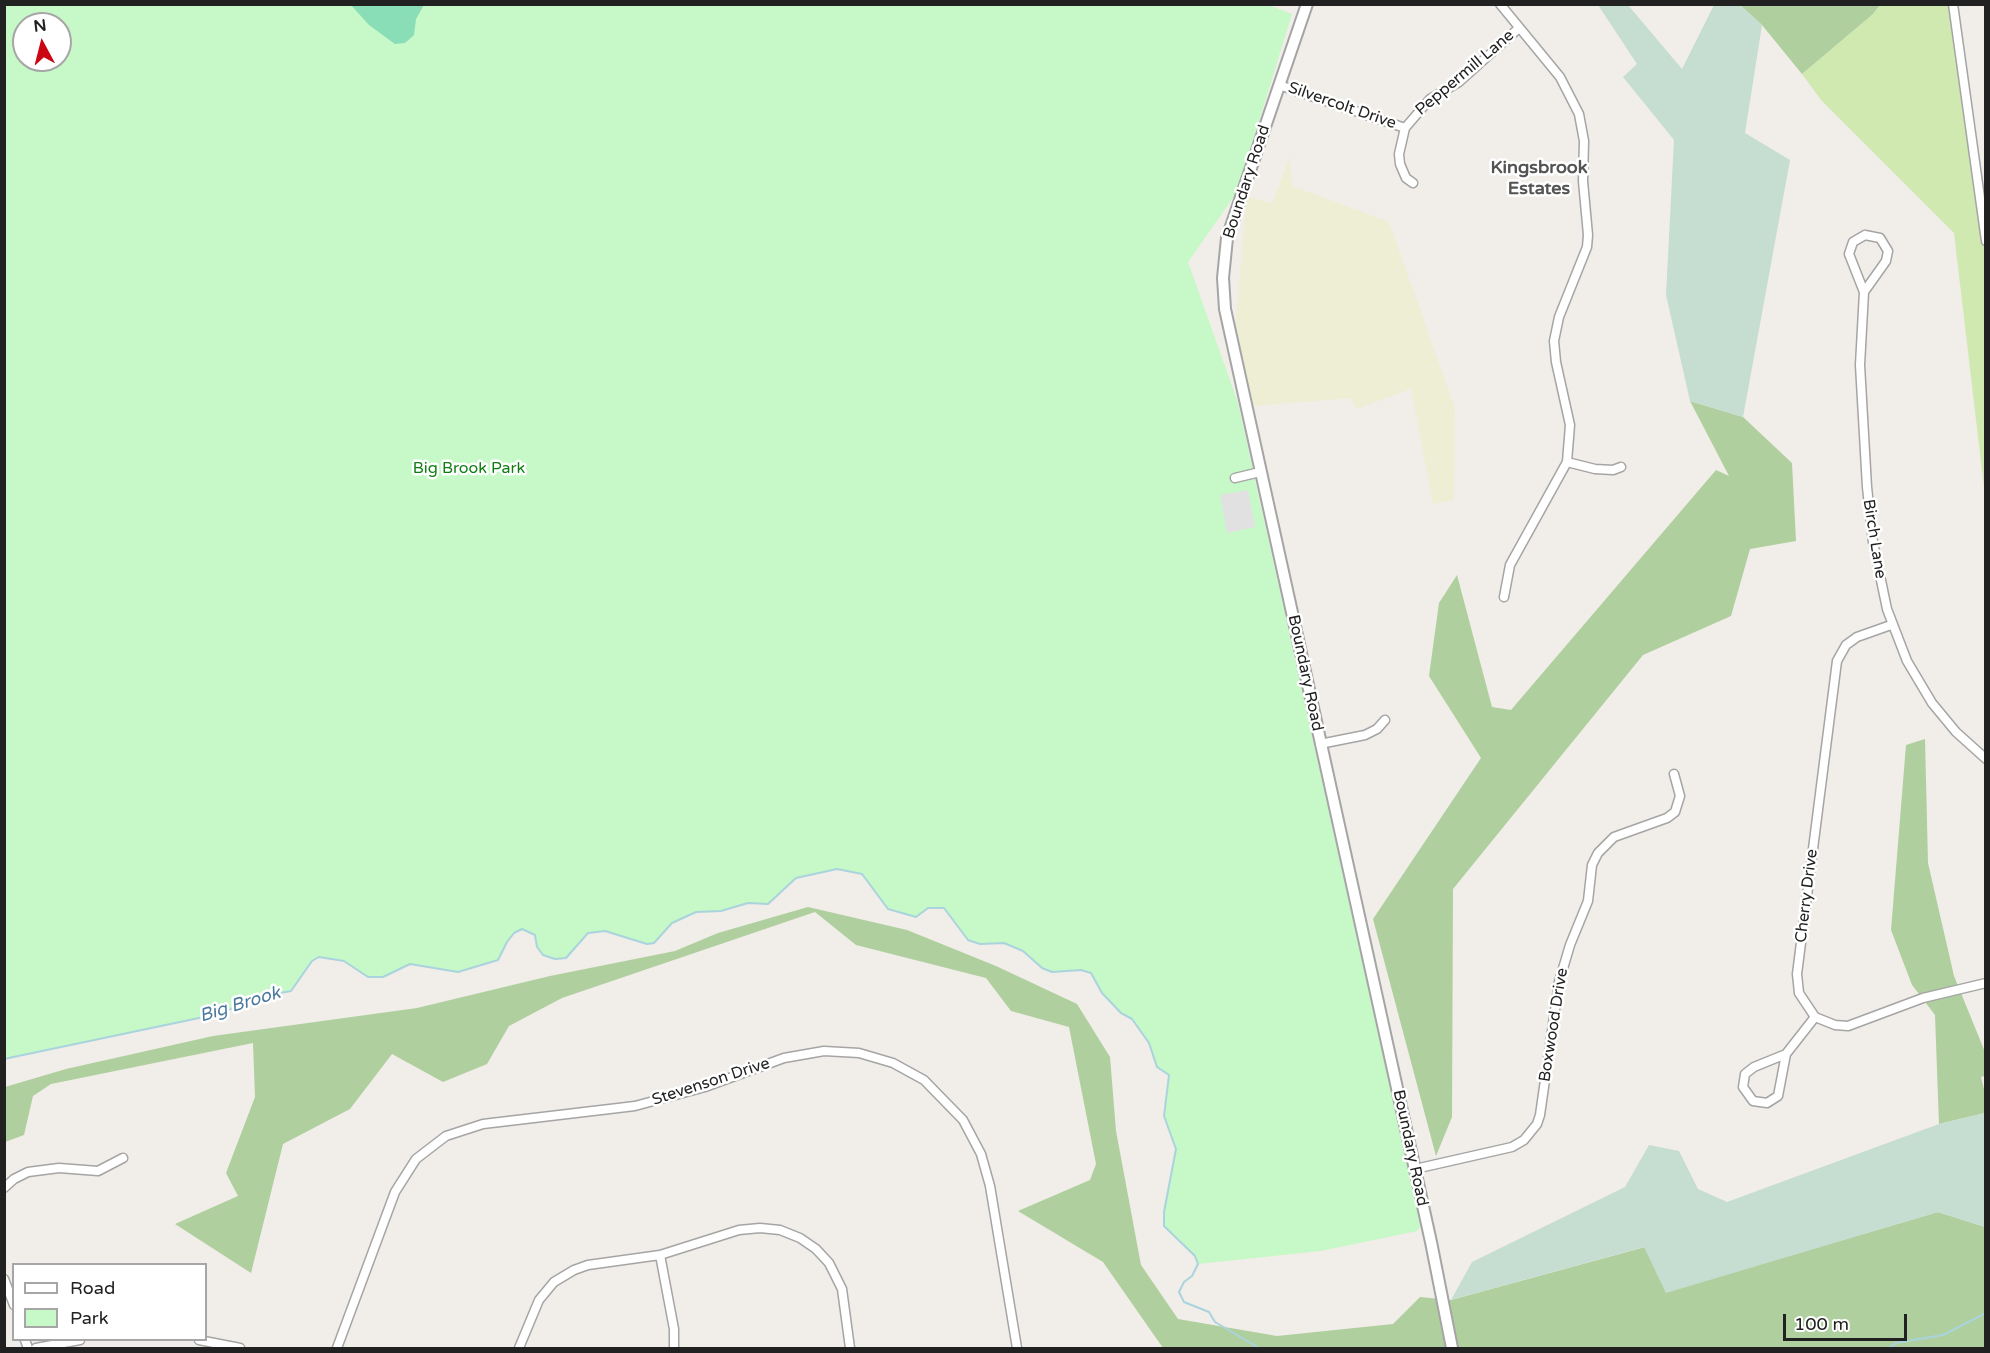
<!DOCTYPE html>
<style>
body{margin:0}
#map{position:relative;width:1990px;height:1353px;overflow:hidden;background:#f1ede8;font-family:"Varela Round",sans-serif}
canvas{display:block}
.frame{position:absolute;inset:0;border:6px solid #212121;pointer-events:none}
.legend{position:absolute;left:12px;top:1263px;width:195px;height:78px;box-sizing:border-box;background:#fff;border:2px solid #a6a6a6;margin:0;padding:8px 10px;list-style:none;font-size:18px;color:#212121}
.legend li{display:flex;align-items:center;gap:12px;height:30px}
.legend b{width:30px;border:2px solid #a6a6a6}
.north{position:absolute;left:12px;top:12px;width:60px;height:60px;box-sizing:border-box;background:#fff;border:2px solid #a6a6a6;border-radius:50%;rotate:353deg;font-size:16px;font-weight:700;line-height:24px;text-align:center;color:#212121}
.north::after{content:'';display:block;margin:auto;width:21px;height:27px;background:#cb0612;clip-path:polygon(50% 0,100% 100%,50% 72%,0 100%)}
.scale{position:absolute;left:1783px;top:1314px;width:124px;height:27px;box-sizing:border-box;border:3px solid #212121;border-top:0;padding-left:8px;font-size:18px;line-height:21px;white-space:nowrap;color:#212121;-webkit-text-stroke:4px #fff;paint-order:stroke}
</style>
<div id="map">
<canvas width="1990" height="1353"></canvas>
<div class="frame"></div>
<ul class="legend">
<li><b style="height:8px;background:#fff"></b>Road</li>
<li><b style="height:16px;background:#c7f8c8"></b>Park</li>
</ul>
<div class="north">N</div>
<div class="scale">100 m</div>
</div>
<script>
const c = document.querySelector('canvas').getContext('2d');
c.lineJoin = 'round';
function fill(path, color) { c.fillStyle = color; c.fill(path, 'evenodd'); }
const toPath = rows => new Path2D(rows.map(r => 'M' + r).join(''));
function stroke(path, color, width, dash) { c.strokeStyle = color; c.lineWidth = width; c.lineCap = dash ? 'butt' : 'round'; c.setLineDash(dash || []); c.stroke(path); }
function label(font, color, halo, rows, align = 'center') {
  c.font = font + ' "Varela Round",sans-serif'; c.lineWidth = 5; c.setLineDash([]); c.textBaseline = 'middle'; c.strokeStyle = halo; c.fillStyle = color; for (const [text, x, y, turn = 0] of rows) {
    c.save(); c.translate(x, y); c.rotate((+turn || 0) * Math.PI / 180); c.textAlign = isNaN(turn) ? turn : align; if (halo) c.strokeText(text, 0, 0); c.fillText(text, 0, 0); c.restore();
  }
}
fill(toPath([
 [1290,156,1292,186,1389,222,1455,408,1454,500,1433,504,1411,389,1356,409,1352,398,1254,406,1235,328,1247,196,1272,204]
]), '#eeeed4');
fill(toPath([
 [1880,5,1954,5,1986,239,1985,496,1954,233,1821,100,1802,74,1873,14]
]), '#cfe9b0');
fill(toPath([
 [1740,5,1880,5,1873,14,1802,74,1762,25],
 [1690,401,1743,417,1792,463,1796,541,1750,549,1731,616,1643,655,1453,889,1452,1117,1436,1156,1373,919,1481,758,1429,676,1439,603,1457,575,1492,707,1511,710,1716,470,1729,476],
 [1925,739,1928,863,1954,976,1985,1052,1985,1076,1981,1077,1985,1093,1985,1113,1939,1124,1935,1015,1912,985,1891,930,1906,745],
 [808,907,907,930,996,966,1077,1004,1110,1057,1116,1131,1141,1265,1178,1319,1277,1336,1393,1324,1420,1297,1451,1300,1645,1247,1666,1292,1938,1212,1985,1227,1985,1348,1163,1348,1103,1262,1018,1211,1090,1180,1096,1164,1069,1027,1011,1011,986,978,856,945,815,912,562,998,509,1026,487,1064,443,1082,392,1054,350,1109,283,1144,251,1273,175,1224,238,1196,226,1173,255,1097,253,1043,51,1084,33,1096,24,1135,5,1142,5,1087,66,1069,213,1036,417,1008,550,976,675,951,718,933]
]), '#afcf9e');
fill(toPath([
 [1598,5,1628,5,1682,69,1714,5,1740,5,1762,25,1745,133,1790,160,1743,417,1690,401,1666,295,1674,140,1623,77,1637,64],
 [1985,1113,1985,1227,1938,1212,1666,1293,1644,1247,1451,1300,1472,1262,1625,1187,1649,1145,1679,1151,1698,1189,1727,1202,1939,1124]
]), '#c5ded1');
fill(toPath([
 [1266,4,1292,14,1237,192,1188,262,1238,403,1421,1226,1417,1231,1321,1251,1198,1264,1195,1256,1164,1226,1164,1212,1176,1149,1164,1116,1169,1075,1157,1067,1149,1043,1132,1019,1121,1013,1102,993,1091,973,1081,970,1052,972,1042,968,1023,951,1004,943,980,944,968,940,944,908,928,908,916,917,888,909,862,874,837,869,796,878,768,904,748,903,721,911,696,912,672,923,654,943,647,944,605,931,588,933,566,958,555,959,543,955,537,947,535,935,522,930,514,933,507,942,498,960,458,972,410,964,383,977,368,977,344,961,319,957,312,961,291,991,264,996,218,1014,5,1059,4,5],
 [24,24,60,24,60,60,24,60]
]), '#c7f8c8');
fill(toPath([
 [351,5,424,5,416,19,414,35,405,43,395,44,369,25]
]), '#89ddb7');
fill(toPath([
 [1248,490,1255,527,1227,533,1220,495]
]), '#e1e1e1');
stroke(toPath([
 [4,1059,218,1014,264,996,291,991,312,961,319,957,344,961,368,977,383,977,410,964,458,972,498,960,507,942,514,933,522,929,535,935,537,947,543,955,555,959,566,958,588,933,605,931,647,944,654,943,672,923,696,912,721,911,748,903,768,904,796,878,837,869,862,874,888,909,916,917,928,908,944,908,968,940,980,944,1004,943,1023,951,1042,968,1052,972,1081,970,1091,973,1102,993,1121,1013,1132,1019,1149,1043,1157,1067,1169,1075,1164,1116,1176,1149,1164,1212,1164,1226,1195,1256,1198,1264,1192,1276,1184,1282,1179,1292,1184,1302,1209,1312,1215,1322,1259,1348],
 [1889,1348,1896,1343,1943,1335,1986,1313]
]), '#aad4dd', 2);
const minor = toPath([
 [1500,4,1560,77,1579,114,1584,141,1583,181,1588,235,1587,247,1559,317,1554,341,1556,362,1570,425,1567,462,1510,565,1504,597],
 [1953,4,1986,241],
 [1279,85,1405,128],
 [1413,183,1406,178,1400,164,1399,154,1405,128,1430,99,1459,82,1519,28],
 [1865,235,1880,238,1888,251,1886,261,1864,292,1849,254,1853,242,1865,235],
 [1864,292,1860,365,1867,487,1873,542,1887,609,1907,661,1932,703,1956,732,1986,759],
 [1567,462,1595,469,1613,470,1621,467],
 [1235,478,1260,472],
 [1891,625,1857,637,1846,645,1837,661,1797,974,1799,993,1815,1017,1835,1025,1848,1026,1923,998,1986,983],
 [1320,744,1365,735,1377,729,1385,720],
 [1786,1054,1778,1096,1767,1103,1753,1101,1743,1087,1745,1074,1754,1067,1786,1054],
 [1786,1054,1815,1017],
 [1415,1169,1512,1147,1524,1140,1537,1124,1540,1115,1559,982,1570,945,1588,901,1592,865,1598,853,1614,837,1667,818,1675,812,1680,796,1674,774],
 [4,1188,14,1179,28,1172,59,1168,98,1171,123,1158],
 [660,1255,674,1329,674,1348],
 [4,1279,14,1305],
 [25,1340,28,1348],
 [199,1340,240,1348],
 [36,1348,80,1340],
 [337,1348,395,1192,416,1159,446,1136,483,1124,635,1106,705,1087,784,1058,824,1051,859,1053,893,1063,924,1080,963,1120,981,1154,990,1186,1017,1348],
 [519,1348,539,1300,554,1282,574,1270,588,1265,660,1255,739,1230,760,1228,780,1230,800,1238,816,1249,829,1263,842,1289,850,1348]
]);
const tertiary = toPath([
 [1307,4,1227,238,1223,278,1225,309,1431,1242,1452,1348]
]);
stroke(minor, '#a5a5a5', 11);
stroke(tertiary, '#a5a5a5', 14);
stroke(minor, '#fff', 8);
stroke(tertiary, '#fff', 10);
label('16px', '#212121', '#fff', [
 ["Peppermill Lane",1465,73,-40],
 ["Silvercolt Drive",1342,106,19],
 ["Boundary Road",1247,182,-72],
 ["Birch Lane",1874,539,81],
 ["Boundary Road",1305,673,78],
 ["Cherry Drive",1807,896,-83],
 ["Boxwood Drive",1554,1025,-81],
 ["Stevenson Drive",711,1082,-18],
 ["Boundary Road",1410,1148,78]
]);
label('16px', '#0f7e12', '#fff', [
 ["Big Brook Park",469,469]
]);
label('bold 18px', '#545454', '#fff', [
 ["Kingsbrook",1539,168],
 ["Estates",1539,189]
]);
label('italic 18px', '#49789f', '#fff', [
 ["Big Brook",240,1005,-17]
]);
</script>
